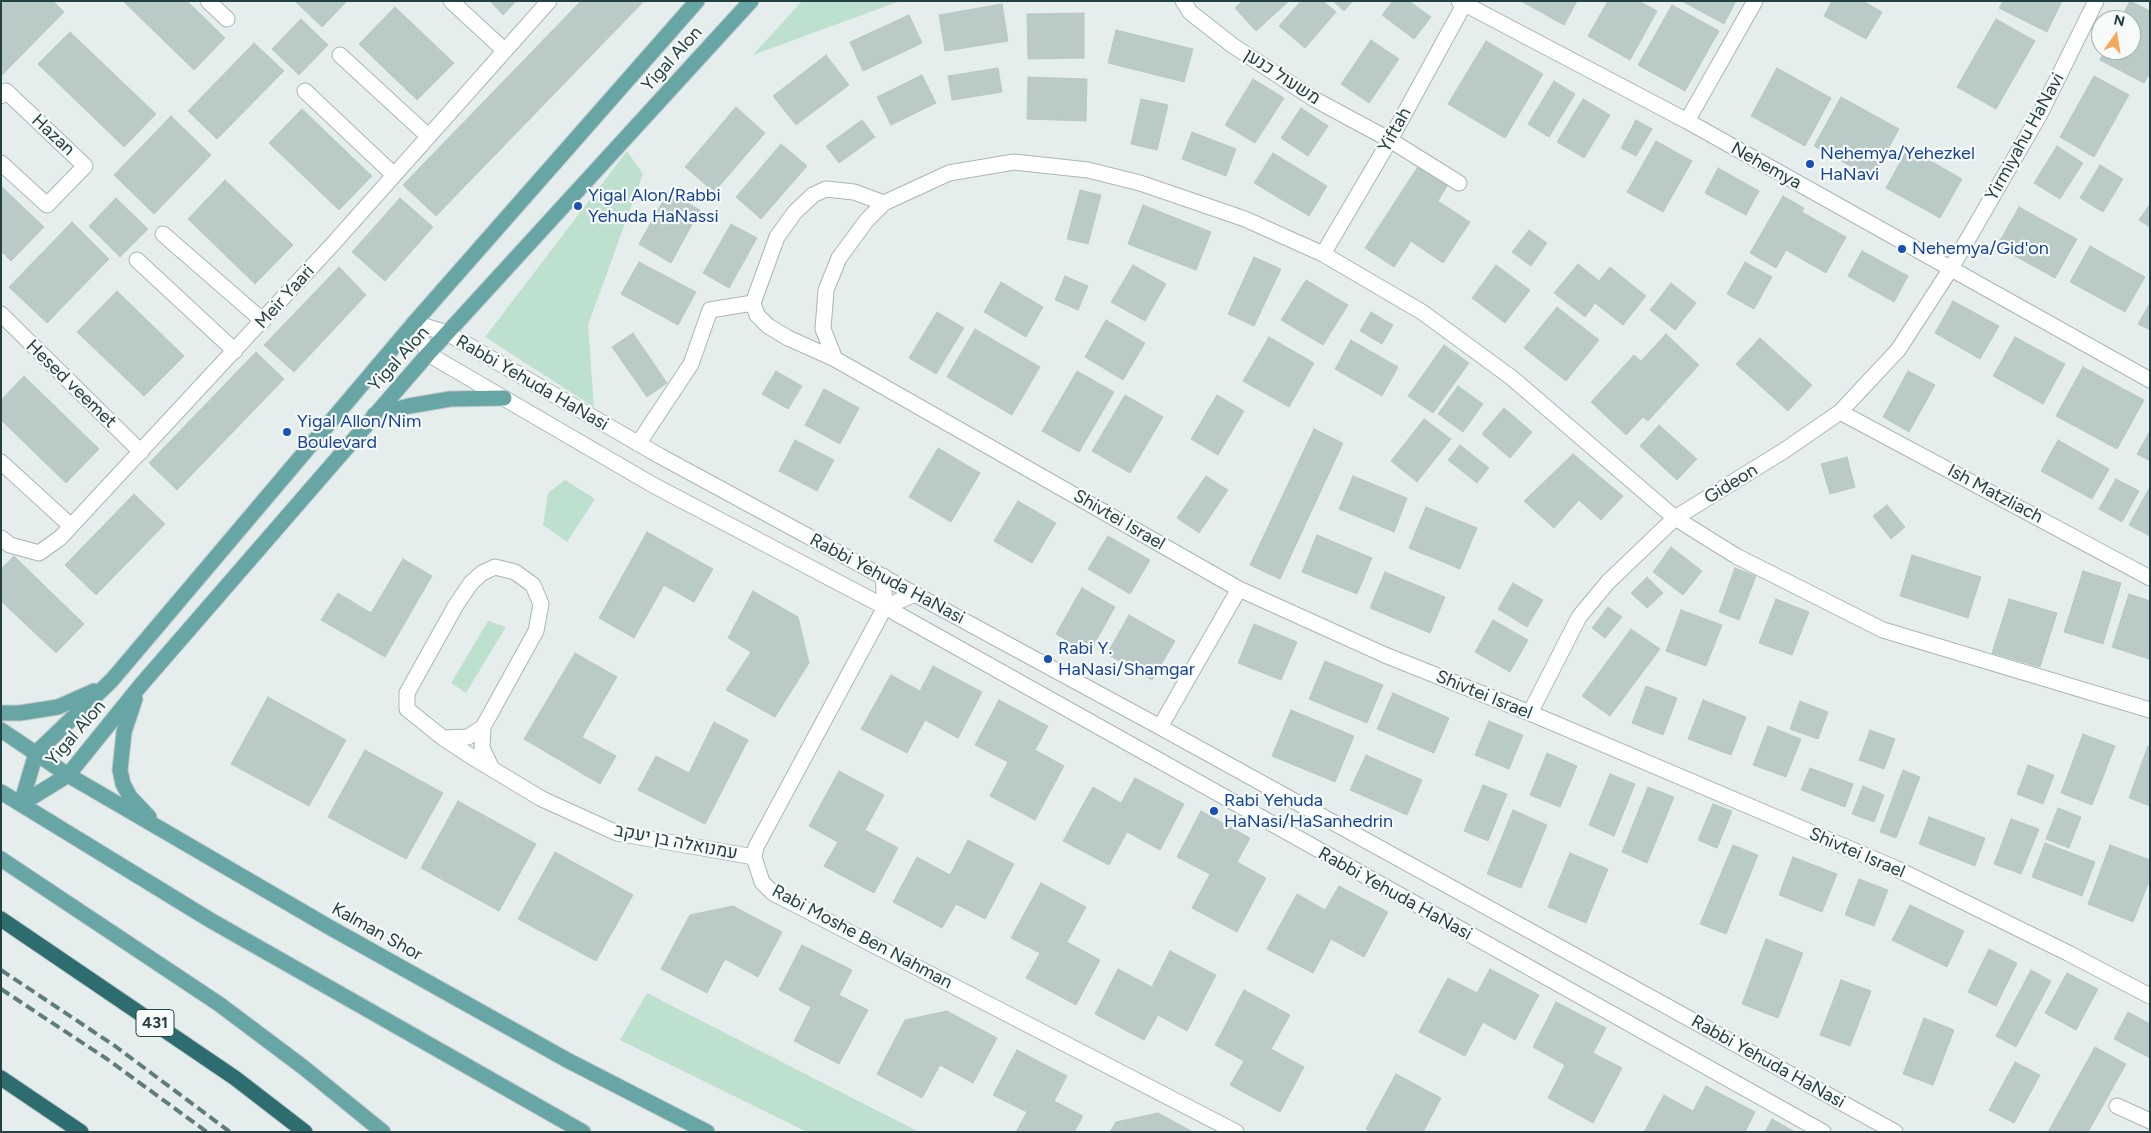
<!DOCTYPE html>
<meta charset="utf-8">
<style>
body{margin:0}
#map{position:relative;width:2151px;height:1133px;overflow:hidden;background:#e5eeec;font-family:Figtree,sans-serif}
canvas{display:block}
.frame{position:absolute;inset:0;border:2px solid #234140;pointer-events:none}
.north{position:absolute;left:2091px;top:10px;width:50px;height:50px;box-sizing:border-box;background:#f6faf9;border:1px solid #a2b0af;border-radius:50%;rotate:13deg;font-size:14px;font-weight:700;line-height:20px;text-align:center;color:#234140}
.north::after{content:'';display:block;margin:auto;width:18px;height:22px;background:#f7a65a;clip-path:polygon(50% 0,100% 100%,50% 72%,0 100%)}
</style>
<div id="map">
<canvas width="2151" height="1133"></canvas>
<div class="frame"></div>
<div class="north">N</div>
</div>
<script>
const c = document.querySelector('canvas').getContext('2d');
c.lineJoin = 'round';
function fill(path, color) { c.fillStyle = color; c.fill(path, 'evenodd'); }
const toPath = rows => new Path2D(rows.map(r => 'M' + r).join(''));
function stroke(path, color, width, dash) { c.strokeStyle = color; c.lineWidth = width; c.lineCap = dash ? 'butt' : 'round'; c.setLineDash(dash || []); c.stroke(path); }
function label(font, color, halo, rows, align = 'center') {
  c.font = font + ' Figtree,Heebo,sans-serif'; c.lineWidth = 4.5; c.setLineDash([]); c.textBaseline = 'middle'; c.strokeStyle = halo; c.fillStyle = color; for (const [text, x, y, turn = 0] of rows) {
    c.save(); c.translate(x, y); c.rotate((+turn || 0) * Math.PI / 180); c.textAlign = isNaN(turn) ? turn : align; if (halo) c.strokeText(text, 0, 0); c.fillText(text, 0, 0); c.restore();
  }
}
fill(toPath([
 [802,1,900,1,753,55],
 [627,151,643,174,588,325,594,407,485,337],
 [565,480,595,499,567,542,543,525,548,493],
 [488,621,506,627,466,693,451,683],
 [647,993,919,1132,807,1132,620,1040]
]), '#bde0cf');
const building = toPath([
 [5,1,53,1,64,12,1,76,1,5,5,1],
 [123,1,187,1,225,38,194,70,123,1],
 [295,1,347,1,322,27,295,1],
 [490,1,516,1,503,15,490,1],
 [581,1,644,1,436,216,403,185,581,1],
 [1242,1,1289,1,1256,31,1235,8,1242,1],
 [1301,1,1323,1,1336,12,1305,48,1279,26,1301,1],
 [1333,1,1353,1,1344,11,1333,1],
 [1393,1,1409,1,1431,17,1414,39,1382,15,1393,1],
 [1521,1,1577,1,1564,25,1521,1],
 [1608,1,1639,1,1657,11,1630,60,1588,36,1608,1],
 [1682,1,1736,1,1724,24,1682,1],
 [1832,1,1863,1,1882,12,1866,39,1824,16,1832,1],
 [2003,1,2062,1,2047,32,1999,8,2003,1],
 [2130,1,2150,11,2150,73,2144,83,2100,60,2105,50,2131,50,2131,20,2120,20,2130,1],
 [1002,4,1008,41,945,51,939,15,1002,4],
 [1672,5,1719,31,1685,91,1638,65,1672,5],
 [395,7,454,63,417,100,359,44,395,7],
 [1084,13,1084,58,1028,59,1027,14,1084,13],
 [909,15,922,43,863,71,850,42,909,15],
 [301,19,328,45,299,75,272,49,301,19],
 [1996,19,2035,41,1996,109,1957,87,1996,19],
 [1116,30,1193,49,1184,82,1108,63,1116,30],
 [70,32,156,114,124,147,38,64,70,32],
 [1371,40,1399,59,1369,103,1341,84,1371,40],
 [1486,41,1543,74,1505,138,1448,104,1486,41],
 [254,43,284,71,217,139,188,111,254,43],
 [826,55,849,85,796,125,773,96,826,55],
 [998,68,1002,92,952,100,948,76,998,68],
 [1777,68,1831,98,1805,146,1751,116,1777,68],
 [922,75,936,103,891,125,877,97,922,75],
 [2094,76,2129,95,2094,157,2060,137,2094,76],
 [1028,77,1087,79,1086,121,1027,119,1028,77],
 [1253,79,1284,98,1255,143,1225,125,1253,79],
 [1554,81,1575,94,1549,137,1528,124,1554,81],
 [1841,97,1899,129,1872,178,1814,146,1841,97],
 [1141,99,1168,105,1157,150,1131,144,1141,99],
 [1583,99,1610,115,1584,158,1557,142,1583,99],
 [736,107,765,133,714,192,685,167,736,107],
 [1301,108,1328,126,1308,156,1281,138,1301,108],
 [302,109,372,176,339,210,269,143,302,109],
 [171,116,211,155,154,214,114,175,171,116],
 [862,120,875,137,839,163,826,146,862,120],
 [1636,120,1652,129,1636,156,1621,148,1636,120],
 [1192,132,1236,149,1226,176,1182,159,1192,132],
 [1656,141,1692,161,1663,212,1627,192,1656,141],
 [781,144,807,166,761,219,736,197,781,144],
 [2057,146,2083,163,2060,199,2034,183,2057,146],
 [1908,148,1962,179,1940,218,1886,188,1908,148],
 [1273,153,1327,186,1309,216,1254,183,1273,153],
 [1421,162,1450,181,1438,201,1470,222,1443,263,1411,241,1394,267,1365,248,1421,162],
 [2100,165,2123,179,2103,212,2080,198,2100,165],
 [1718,168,1759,191,1746,215,1705,193,1718,168],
 [225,180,293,245,255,284,188,219,225,180],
 [1,186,44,227,11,261,1,251,1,186],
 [1080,190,1101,195,1088,244,1067,239,1080,190],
 [668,192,700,210,671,263,639,244,668,192],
 [1783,196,1804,208,1802,212,1846,237,1826,273,1786,250,1776,268,1750,253,1783,196],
 [116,198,148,229,120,257,89,226,116,198],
 [400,198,433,227,385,281,352,252,400,198],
 [2150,204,2150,227,2139,220,2150,204],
 [1143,205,1211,232,1196,270,1128,244,1143,205],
 [2019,207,2077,239,2055,278,1997,246,2019,207],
 [72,222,109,259,47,323,9,287,72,222],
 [731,224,757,238,729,288,703,273,731,224],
 [1529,230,1547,243,1531,266,1512,252,1529,230],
 [2090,246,2145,277,2125,312,2070,282,2090,246],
 [1862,251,1908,276,1894,302,1848,276,1862,251],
 [1254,257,1281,269,1254,326,1228,314,1254,257],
 [639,262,696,292,678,325,621,294,639,262],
 [1745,262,1772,277,1754,309,1727,294,1745,262],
 [1578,264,1599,281,1610,267,1646,296,1623,325,1595,303,1585,317,1554,293,1578,264],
 [1133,265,1166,284,1145,321,1111,302,1133,265],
 [1496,265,1530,290,1505,323,1472,298,1496,265],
 [339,267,366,295,294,372,264,345,339,267],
 [1065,276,1088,286,1078,310,1055,300,1065,276],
 [1306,280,1348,305,1323,345,1281,320,1306,280],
 [1001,282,1043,307,1026,337,984,312,1001,282],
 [1671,283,1696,303,1675,330,1650,310,1671,283],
 [117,291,184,356,144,396,77,332,117,291],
 [1953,301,1999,326,1980,359,1935,333,1953,301],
 [2150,303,2150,330,2138,324,2150,303],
 [1557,307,1599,340,1566,381,1524,348,1557,307],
 [937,312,964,328,936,374,909,358,937,312],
 [1371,312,1393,325,1382,344,1360,331,1371,312],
 [1106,320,1145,343,1123,380,1085,357,1106,320],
 [975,329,1040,367,1012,415,947,377,975,329],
 [633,333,667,383,647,397,612,347,633,333],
 [1666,334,1699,365,1648,421,1643,417,1626,435,1591,402,1634,355,1641,361,1666,334],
 [1269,337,1314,363,1289,407,1243,381,1269,337],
 [2015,337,2065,364,2043,404,1993,376,2015,337],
 [1760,338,1812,385,1788,411,1736,364,1760,338],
 [1351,340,1398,367,1382,396,1335,369,1351,340],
 [1444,345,1469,363,1433,413,1408,396,1444,345],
 [256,352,284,379,177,490,149,463,256,352],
 [2083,367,2144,400,2117,449,2056,416,2083,367],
 [776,371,802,386,788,409,762,394,776,371],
 [1077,371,1114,392,1079,452,1042,431,1077,371],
 [1908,371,1935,385,1909,432,1883,417,1908,371],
 [24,376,99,449,66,483,1,420,1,400,24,376],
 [1458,386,1483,404,1463,432,1438,414,1458,386],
 [824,389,859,408,840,444,805,425,824,389],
 [1125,395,1163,417,1130,473,1092,451,1125,395],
 [1217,395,1244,411,1218,455,1191,439,1217,395],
 [1504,408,1532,432,1510,458,1482,434,1504,408],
 [1424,419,1451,439,1417,482,1391,461,1424,419],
 [1659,425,1697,459,1677,480,1640,446,1659,425],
 [1314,429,1343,443,1280,579,1250,565,1314,429],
 [2150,431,2150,461,2137,454,2150,431],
 [795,440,834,460,817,491,779,471,795,440],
 [2058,440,2109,469,2092,499,2041,471,2058,440],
 [1460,445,1489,468,1477,483,1448,460,1460,445],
 [938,448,980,473,951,522,909,497,938,448],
 [1573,454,1623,496,1601,520,1579,500,1554,528,1524,501,1573,454],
 [1847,457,1855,487,1830,494,1821,464,1847,457],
 [1206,476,1228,490,1199,533,1177,518,1206,476],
 [1353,476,1407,498,1394,532,1339,509,1353,476],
 [2116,479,2139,491,2122,522,2099,509,2116,479],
 [2150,487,2150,536,2129,525,2150,487],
 [134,494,165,524,96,595,65,565,134,494],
 [1018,501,1056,523,1032,563,994,541,1018,501],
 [1887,505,1905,527,1891,539,1873,516,1887,505],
 [1426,507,1477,528,1460,569,1409,548,1426,507],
 [647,532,713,569,694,602,664,585,634,638,599,618,647,532],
 [1317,535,1372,558,1357,594,1302,572,1317,535],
 [1108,536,1150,560,1130,594,1088,569,1108,536],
 [1671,547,1702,571,1683,595,1653,572,1671,547],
 [1912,555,1981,577,1968,618,1900,596,1912,555],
 [14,556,84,624,56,653,1,601,1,569,14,556],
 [403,559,432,576,385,657,321,620,338,593,371,613,403,559],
 [1735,568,1756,576,1739,620,1719,612,1735,568],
 [2083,571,2121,583,2103,644,2064,632,2083,571],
 [1385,572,1445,597,1430,633,1370,608,1385,572],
 [1647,577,1663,593,1647,608,1631,593,1647,577],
 [1513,583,1543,600,1527,627,1498,609,1513,583],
 [1082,588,1115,607,1089,653,1056,634,1082,588],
 [753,591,798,617,809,663,775,717,726,690,751,652,728,638,753,591],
 [2129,594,2150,601,2149,659,2112,647,2129,594],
 [1776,599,1809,612,1792,655,1759,643,1776,599],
 [2009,599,2057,613,2040,667,1992,653,2009,599],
 [1608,607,1622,617,1605,638,1592,628,1608,607],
 [1681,610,1722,625,1706,666,1666,651,1681,610],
 [1129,615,1175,641,1152,680,1107,654,1129,615],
 [1493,620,1528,640,1510,672,1475,652,1493,620],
 [1254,624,1297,642,1281,680,1238,663,1254,624],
 [1631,629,1660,649,1610,716,1582,696,1631,629],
 [575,653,617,677,582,737,616,756,600,784,524,739,575,653],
 [1325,661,1383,685,1367,723,1309,699,1325,661],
 [933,666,982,692,958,738,925,720,907,753,861,729,891,675,920,691,933,666],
 [1646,686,1677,698,1663,735,1632,723,1646,686],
 [1393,693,1449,718,1434,753,1377,729,1393,693],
 [268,697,346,740,309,806,231,764,268,697],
 [999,700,1048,726,1035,750,1064,766,1035,820,990,796,1008,762,975,745,999,700],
 [1703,700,1746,717,1731,755,1688,739,1703,700],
 [1800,701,1828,712,1818,739,1790,729,1800,701],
 [1291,710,1354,736,1335,782,1272,756,1291,710],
 [1489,721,1523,735,1509,769,1475,755,1489,721],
 [714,722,748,740,705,824,638,790,656,756,689,773,714,722],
 [1768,726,1801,739,1786,777,1753,765,1768,726],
 [1870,730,1895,739,1884,769,1859,760,1870,730],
 [2083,734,2115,746,2092,805,2061,793,2083,734],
 [2148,746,2150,747,2150,806,2129,798,2148,746],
 [365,750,443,793,406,859,328,817,365,750],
 [1547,753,1577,766,1560,807,1530,795,1547,753],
 [1366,755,1422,780,1407,815,1350,790,1366,755],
 [2028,765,2054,775,2043,804,2017,794,2028,765],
 [1810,768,1853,784,1845,807,1801,790,1810,768],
 [1903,770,1920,777,1896,838,1880,832,1903,770],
 [839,771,884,795,865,830,898,848,874,893,824,866,838,842,809,826,839,771],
 [1610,774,1635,784,1614,836,1589,825,1610,774],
 [1135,778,1184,804,1160,850,1127,832,1109,865,1063,841,1093,787,1121,803,1135,778],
 [1483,785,1507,794,1488,841,1464,831,1483,785],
 [1863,786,1884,795,1874,822,1852,814,1863,786],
 [1648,787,1674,797,1647,863,1622,852,1648,787],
 [458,801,536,844,499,911,421,868,458,801],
 [1713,804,1732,811,1717,848,1698,840,1713,804],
 [2058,808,2081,817,2069,848,2046,839,2058,808],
 [1513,810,1547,825,1521,888,1487,874,1513,810],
 [1201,811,1250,838,1237,862,1266,878,1237,932,1192,908,1210,874,1177,857,1201,811],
 [1929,817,1985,838,1975,866,1919,844,1929,817],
 [2011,819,2039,829,2021,874,1994,864,2011,819],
 [968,840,1014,864,985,919,956,904,942,928,893,902,917,857,950,875,968,840],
 [2045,843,2095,862,2082,896,2032,877,2045,843],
 [1733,845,1758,855,1726,934,1700,924,1733,845],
 [2110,845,2150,860,2150,879,2133,922,2088,904,2110,845],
 [555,852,633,895,596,961,518,919,555,852],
 [1570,853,1608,869,1586,923,1548,907,1570,853],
 [1793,857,1837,874,1822,912,1779,895,1793,857],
 [1859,879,1888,890,1874,926,1845,915,1859,879],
 [1041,883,1086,907,1067,942,1100,960,1076,1005,1026,978,1040,953,1011,938,1041,883],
 [1339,886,1388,912,1364,957,1331,939,1313,973,1267,949,1297,894,1325,910,1339,886],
 [1910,905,1964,931,1947,967,1892,940,1910,905],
 [733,906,782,932,758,977,725,959,707,993,661,969,690,915,733,906],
 [1766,939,1803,953,1778,1018,1742,1004,1766,939],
 [802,945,852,970,839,995,868,1010,839,1064,794,1041,811,1007,779,990,802,945],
 [1989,949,2017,963,1996,1006,1968,992,1989,949],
 [1170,951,1216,975,1187,1031,1158,1015,1144,1040,1095,1014,1118,969,1152,987,1170,951],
 [1490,969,1539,995,1515,1040,1483,1022,1465,1056,1419,1032,1448,978,1477,993,1490,969],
 [2031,970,2051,981,2016,1047,1996,1036,2031,970],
 [2067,973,2098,989,2076,1030,2045,1013,2067,973],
 [1841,980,1871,991,1850,1046,1820,1035,1841,980],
 [1244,990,1290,1015,1271,1049,1304,1067,1280,1112,1230,1085,1244,1061,1215,1045,1244,990],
 [1556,1002,1606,1028,1593,1053,1622,1068,1593,1123,1548,1098,1565,1065,1533,1047,1556,1002],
 [947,1011,997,1038,973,1083,940,1065,922,1098,877,1074,905,1020,947,1011],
 [2128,1012,2150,1024,2150,1058,2114,1039,2128,1012],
 [1924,1018,1954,1030,1933,1085,1903,1074,1924,1018],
 [2095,1047,2126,1064,2088,1132,2048,1132,2095,1047],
 [1017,1050,1067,1076,1054,1101,1083,1116,1074,1132,1016,1132,1027,1112,993,1095,1017,1050],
 [2015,1062,2040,1075,2014,1123,1989,1110,2015,1062],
 [1396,1074,1441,1098,1423,1132,1372,1132,1366,1129,1396,1074],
 [1706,1086,1755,1112,1745,1132,1644,1132,1664,1095,1693,1111,1706,1086],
 [1158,1113,1193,1132,1110,1132,1116,1122,1158,1113],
 [1772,1119,1795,1132,1765,1132,1772,1119]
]);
fill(building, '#bacac6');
stroke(building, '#b7c9c5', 1);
const minor = toPath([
 [208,1,227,19],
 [451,1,504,50],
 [1183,1,1190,12,1232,45,1314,99,1390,140,1459,183],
 [1459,1,1687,121,2150,380],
 [340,55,428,136],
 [305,91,394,175],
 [1,96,6,91,85,166,47,205,1,163],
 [1687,121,1755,1],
 [163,234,263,321],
 [1323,254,1390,140,1466,1],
 [137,260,235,351],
 [1,314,141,452],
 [414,323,447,333,660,456,1160,727,1895,1132],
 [414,323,428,354,653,485,885,607,1823,1132],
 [835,359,788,338,768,326,757,315,753,303,777,237,795,212,813,195,826,189,854,192,884,203],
 [1840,412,2150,578],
 [638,444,691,364,710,310,753,303],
 [1,462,71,526],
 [1,538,10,545,39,553,60,538,332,245,549,1],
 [883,576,885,607,756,847,754,857,762,882,773,893,1236,1132],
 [885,607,915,594],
 [2150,710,1883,630,1736,556,1675,518,1512,378,1422,312,1323,254,1245,219,1140,183,1088,170,1014,162,949,173,884,203,867,220,839,258,826,290,823,329,835,359,1239,589,1385,655,1530,713,1895,868,2068,953,2150,996],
 [1530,713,1579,617,1608,582,1675,518,1785,450,1840,412,1898,350,1950,270,2040,114,2096,1],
 [1160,727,1239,589],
 [443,738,468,737,483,727],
 [492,769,482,748,483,727,536,631,541,604,533,585,515,572,495,567,482,573,471,583,456,605,407,693,407,709,443,738,469,755,492,769,542,799,617,833,754,857],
 [2117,1106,2150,1121]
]);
const major = toPath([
 [374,415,409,406,450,399,504,398],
 [135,699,124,732,120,770,123,784,130,797,149,817],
 [1,713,20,713,58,707,94,691],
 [1,730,68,775,329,927,567,1060,707,1132],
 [1,792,210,920,583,1132],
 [21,804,68,775,140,686,428,354,751,1],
 [21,804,36,753,112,680,414,323,697,1],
 [1,859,219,1004,303,1067,383,1132]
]);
const highway = toPath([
 [1,919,235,1078,305,1132],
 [1,1078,81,1132]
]);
stroke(minor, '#a7b7b5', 17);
stroke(major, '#c1caca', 17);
stroke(highway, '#c1caca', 17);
stroke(minor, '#fff', 15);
stroke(major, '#67a6a4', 15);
stroke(highway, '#2d6d6f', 15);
stroke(toPath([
 [1,970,115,1046,230,1132],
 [1,989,107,1059,207,1132]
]), '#5d7d7c', 4, [10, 5]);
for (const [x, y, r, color] of [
 [1810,164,5,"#1a4fb4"],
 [578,206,5,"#1a4fb4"],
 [1902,249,5,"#1a4fb4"],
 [287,432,5,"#1a4fb4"],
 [1048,659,5,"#1a4fb4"],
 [1214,811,5,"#1a4fb4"]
]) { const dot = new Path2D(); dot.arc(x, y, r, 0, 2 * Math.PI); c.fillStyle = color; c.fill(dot); stroke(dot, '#f6faf9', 2); }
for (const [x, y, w] of [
 [155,1023,38]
]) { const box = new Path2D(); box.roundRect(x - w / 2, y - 13.5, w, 27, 4); c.fillStyle = '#f6faf9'; c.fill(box); stroke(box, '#234140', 1); }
label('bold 16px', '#234140', null, [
 ["431",155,1023]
]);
label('18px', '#234140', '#f6faf9', [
 ["Yigal Alon",672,59,-48],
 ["משעול כנען",1282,77,33],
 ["Yiftah",1395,130,-61],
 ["Hazan",53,135,43],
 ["Yirmiyahu HaNavi",2025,137,-61],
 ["Nehemya",1766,166,29],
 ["Meir Yaari",285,297,-48],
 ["Yigal Alon",399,359,-48],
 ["Rabbi Yehuda HaNasi",532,383,30],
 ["Hesed veemet",71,384,44],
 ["Gideon",1731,484,-32],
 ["Ish Matzliach",1995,494,28],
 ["Shivtei Israel",1119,520,30],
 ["Rabbi Yehuda HaNasi",887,579,28],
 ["Shivtei Israel",1484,695,22],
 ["Yigal Alon",76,733,-49],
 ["עמנואלה בן יעקב",676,842,11],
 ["Shivtei Israel",1857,853,23],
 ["Rabbi Yehuda HaNasi",1395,894,29],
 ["Kalman Shor",377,932,29],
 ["Rabi Moshe Ben Nahman",862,937,28],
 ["Rabbi Yehuda HaNasi",1768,1062,29]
]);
label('18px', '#164399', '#f6faf9', [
 ["Nehemya/Yehezkel",1820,154],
 ["HaNavi",1820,175],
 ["Yigal Alon/Rabbi",588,196],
 ["Yehuda HaNassi",588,217],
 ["Nehemya/Gid'on",1912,249],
 ["Yigal Allon/Nim",297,422],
 ["Boulevard",297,443],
 ["Rabi Y.",1058,649],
 ["HaNasi/Shamgar",1058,670],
 ["Rabi Yehuda",1224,801],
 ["HaNasi/HaSanhedrin",1224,822]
], 'left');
</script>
